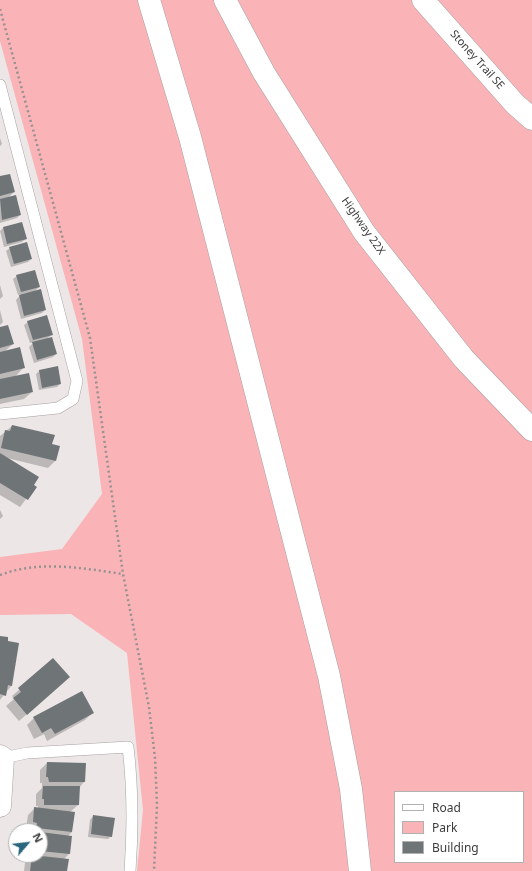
<!DOCTYPE html>
<style>
body{margin:0}
#map{position:relative;width:532px;height:871px;overflow:hidden;background:#ece6e6;font-family:"Noto Sans",sans-serif}
canvas{display:block}
.legend{position:absolute;left:394px;top:791px;width:130px;height:72px;box-sizing:border-box;background:#fff;border:1px solid #b1b1b1;margin:0;padding:5px 7px;list-style:none;font-size:12px;color:#3d3b3b}
.legend li{display:flex;align-items:center;gap:8px;height:20px}
.legend b{width:20px;border:1px solid #b1b1b1}
.north{position:absolute;left:8px;top:823px;width:40px;height:40px;box-sizing:border-box;background:#fff;border:1px solid #b1b1b1;border-radius:50%;rotate:62deg;font-size:11px;font-weight:700;line-height:16px;text-align:center;color:#3d3b3b}
.north::after{content:'';display:block;margin:auto;width:14px;height:18px;background:#29657c;clip-path:polygon(50% 0,100% 100%,50% 72%,0 100%)}
</style>
<div id="map">
<canvas width="532" height="871"></canvas>
<ul class="legend">
<li><b style="height:5px;background:#fff"></b>Road</li>
<li><b style="height:11px;background:#fab3b7"></b>Park</li>
<li><b style="height:11px;background:#6f7476"></b>Building</li>
</ul>
<div class="north">N</div>
</div>
<script>
const ctx = document.querySelector('canvas').getContext('2d');
ctx.lineJoin = 'round';
function paint(path, color) { ctx.fillStyle = color; ctx.fill(path, 'evenodd'); }
function strokePath(path, color, width, dash) { ctx.strokeStyle = color; ctx.lineWidth = width; ctx.lineCap = dash ? 'butt' : 'round'; ctx.setLineDash(dash || []); ctx.stroke(path); }
function label(font, color, halo, rows, align = 'center') {
  ctx.font = font + ' "Noto Sans",sans-serif'; ctx.lineWidth = 4; ctx.setLineDash([]); ctx.textBaseline = 'middle'; ctx.strokeStyle = halo; ctx.fillStyle = color; for (const [text, x, y, turn = 0] of rows) {
    ctx.save(); ctx.translate(x, y); ctx.rotate((+turn || 0) * Math.PI / 180); ctx.textAlign = isNaN(turn) ? turn : align; if (halo) ctx.strokeText(text, 0, 0); ctx.fillText(text, 0, 0); ctx.restore();
  }
}
const green = new Path2D(`
 M0 0H532V871H137L143 810 127 653 71 614 0 615V557L62 549 102 494 82 339 0 41ZM395 792H523V862H395Z`);
const shadow = new Path2D(`
 M0 138 2 144 0 146Z
 M0 177 14 192 8 198 20 215 17 218 0 223Z
 M22 223 26 239 22 242 4 247 0 231 3 228Z
 M10 248 31 259 28 262 11 267 6 251Z
 M17 276 39 287 33 293 45 310 42 313 21 319 16 300 21 294 18 295 13 279Z
 M0 285 3 296 0 299Z
 M0 310 3 322 0 325Z
 M28 322 52 334 47 339 56 354 53 357 34 363 29 347 34 342 30 343 24 325Z
 M0 328 13 344 4 352 24 367 15 377 32 392 24 399 0 404Z
 M39 371 60 384 57 387 39 390 36 374Z
 M12 426 51 444 55 461 48 468 7 458 35 487 20 507 0 495V436Z
 M0 510 3 516 0 519Z
 M0 637 12 685 0 700Z
 M53 660 69 677 19 721 6 706 14 699 12 696Z
 M92 713 85 720 47 741 44 734 34 739 27 725 34 718Z
 M47 763 85 764 84 782 79 788 78 805 70 812 72 832 67 837H71L69 854 64 859 66 871H24L25 863 30 858 29 857V855H40V831L26 829 28 815 35 808 38 809V806H36V794L42 788V783H40V770Z
 M93 816 111 836 108 839 88 837 90 820Z`);
const building = new Path2D(`
 M10 174 15 192 0 196V176Z
 M16 195 21 215 2 220 0 199Z
 M22 222 27 239 7 244 3 227Z
 M27 242 32 259 14 264 9 247Z
 M35 270 40 287 21 292 16 275Z
 M41 289 46 310 24 316 19 295Z
 M47 315 53 335 33 340 27 321Z
 M8 325 14 344 0 348V327Z
 M52 337 57 354 37 360 32 342Z
 M20 347 25 368 0 374V352Z
 M58 366 61 384 42 388 39 370Z
 M29 373 33 392 0 399V379Z
 M12 425 55 435 52 444 60 446 56 461 1 448 5 430 10 431Z
 M0 453 39 477 34 485 37 487 28 500 0 483Z
 M0 636 8 637V641L19 643 12 686 8 685 6 696 0 694Z
 M53 658 70 677 27 715 13 698 21 692 18 688Z
 M82 691 94 713 55 734 51 728 42 733 33 717Z
 M47 762 86 763 85 782H49L48 777H46Z
 M43 786H80L79 805H44V799H42Z
 M34 807 75 812 72 832 36 828 37 823 33 822Z
 M93 815 115 818 112 837 91 834Z
 M40 832 72 836 70 854 40 851Z
 M32 855 69 859 67 871H30Z`);
const path = new Path2D(`
 M0 9 90 338 123 574 149 707 155 758 157 805 154 871
 M0 575C40 560 81 568 123 574`);
const lane = new Path2D(`
 M0 85 77 381 73 399 58 408 0 414
 M3 758 27 753 128 747C133 789 133 829 130 871`);
const street = new Path2D(`
 M0 756 3 758 0 806`);
const highway = new Path2D(`
 M149 0 190 137 329 676 351 789 360 871
 M225 0 264 73 364 232 464 359 532 430
 M423 0 515 104 532 119`);
const streetNames = [
 ["Stoney Trail SE",477,60,48],
 ["Highway 22X",363,226,55]
];
paint(green, '#fab3b7');
paint(shadow, '#0003');
paint(building, '#6f7476');
strokePath(lane, '#a6a0a1', 12);
strokePath(street, '#a6a0a1', 23);
strokePath(highway, '#a6a0a1', 23);
strokePath(path, '#969292', 2.5, [2, 3]);
strokePath(lane, '#fff', 11);
strokePath(street, '#fff', 22);
strokePath(highway, '#fff', 22);
label('11px', '#3d3b3b', '#fff', streetNames);
</script>
